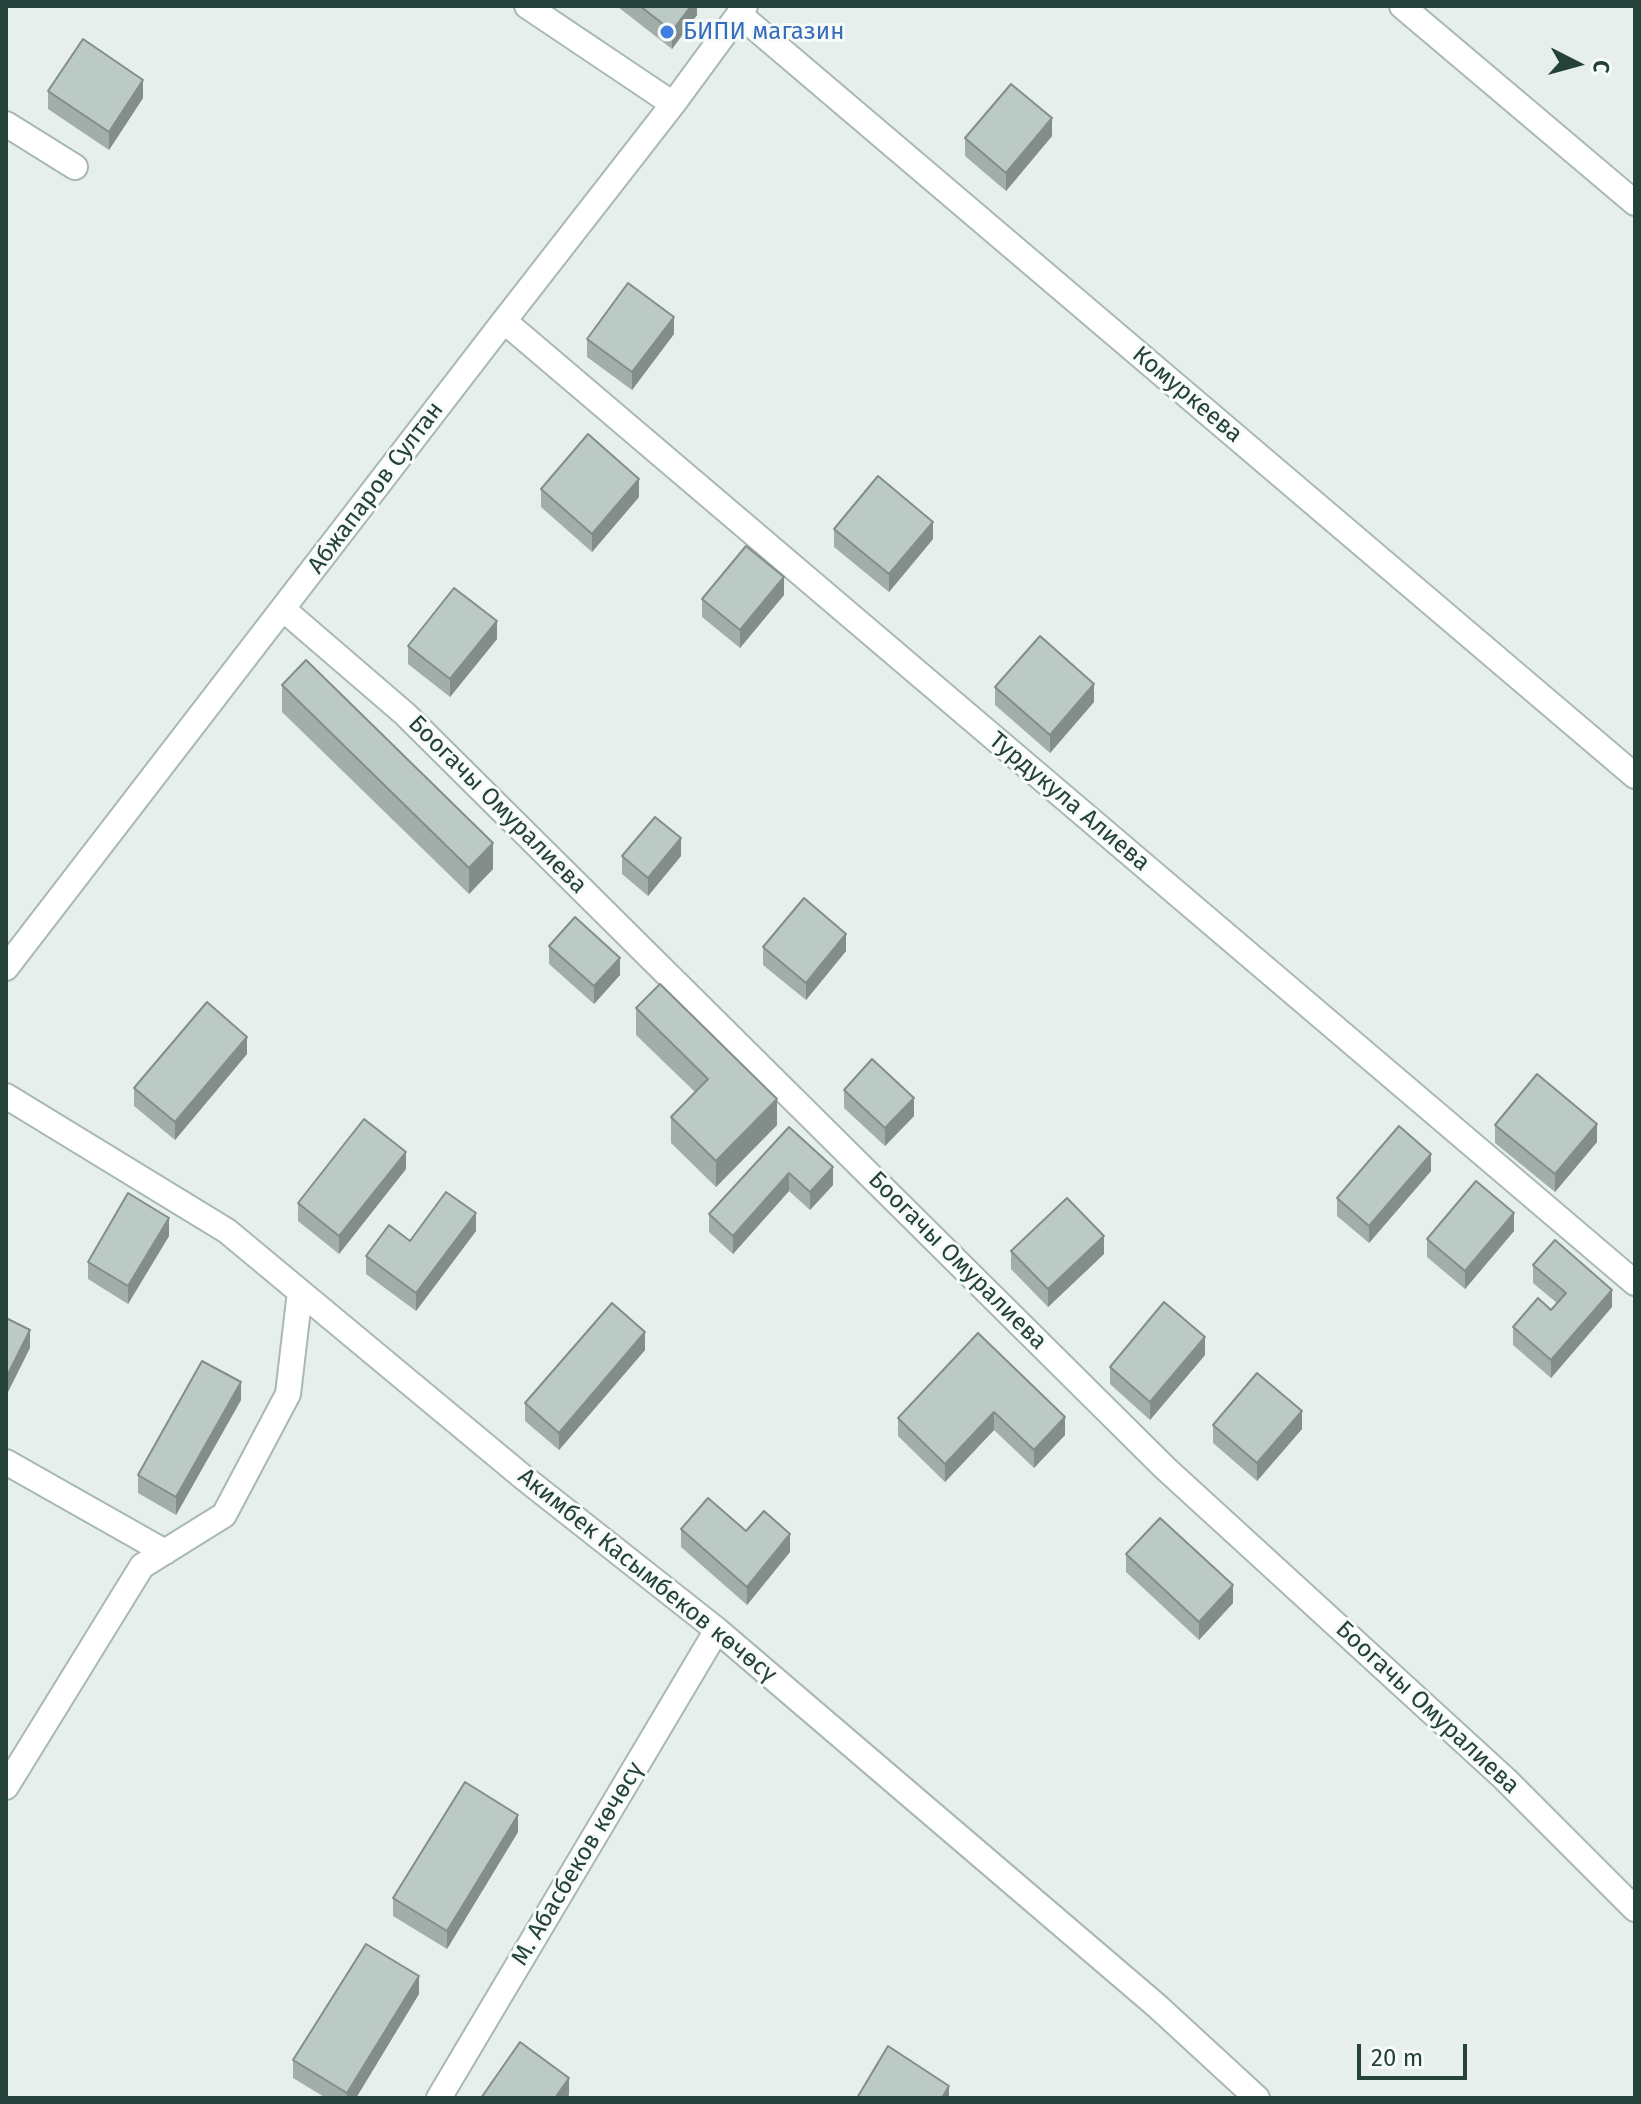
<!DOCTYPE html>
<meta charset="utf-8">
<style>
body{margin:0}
#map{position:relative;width:1641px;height:2104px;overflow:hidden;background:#e6efeb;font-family:"Fira Sans",sans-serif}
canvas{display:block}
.frame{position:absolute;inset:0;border:8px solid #24423a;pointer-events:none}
.north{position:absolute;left:1537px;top:24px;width:80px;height:80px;-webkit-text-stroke:6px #f7fbf9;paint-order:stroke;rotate:96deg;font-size:22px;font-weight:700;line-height:32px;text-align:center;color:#24423a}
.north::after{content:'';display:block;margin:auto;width:28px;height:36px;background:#24423a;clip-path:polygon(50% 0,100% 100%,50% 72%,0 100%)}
.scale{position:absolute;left:1357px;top:2044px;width:110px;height:36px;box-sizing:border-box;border:4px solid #24423a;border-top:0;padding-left:10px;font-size:24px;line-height:28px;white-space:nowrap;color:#24423a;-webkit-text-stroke:6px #f7fbf9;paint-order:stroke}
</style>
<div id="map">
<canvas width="1641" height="2104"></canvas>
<div class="frame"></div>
<div class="north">С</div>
<div class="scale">20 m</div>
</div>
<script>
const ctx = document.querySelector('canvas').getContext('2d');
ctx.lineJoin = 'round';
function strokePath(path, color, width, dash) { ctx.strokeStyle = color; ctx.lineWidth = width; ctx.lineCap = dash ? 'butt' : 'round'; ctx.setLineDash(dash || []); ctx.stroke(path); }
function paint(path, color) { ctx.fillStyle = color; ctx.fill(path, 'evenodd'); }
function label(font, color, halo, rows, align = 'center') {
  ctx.font = font + ' "Fira Sans",sans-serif'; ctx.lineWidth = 6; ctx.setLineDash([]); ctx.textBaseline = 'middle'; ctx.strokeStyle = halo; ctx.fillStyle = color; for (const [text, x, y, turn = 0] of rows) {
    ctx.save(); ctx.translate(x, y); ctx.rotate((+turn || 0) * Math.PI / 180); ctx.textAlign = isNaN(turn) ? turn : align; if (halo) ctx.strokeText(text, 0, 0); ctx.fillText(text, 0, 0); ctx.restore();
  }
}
const minor = new Path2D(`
 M527 6 673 104
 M1402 6 1635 203
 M740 15 1635 776
 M6 124 75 167
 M504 321 1635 1283
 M283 609 405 714 1165 1468 1505 1779 1635 1909
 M6 968 504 321 673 104 745 6
 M6 1096 227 1231 523 1477 717 1630 1157 2006 1257 2098
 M6 1462 165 1552
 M6 1787 142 1566 224 1515 288 1394 300 1292
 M439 2098 717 1630`);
const wall = new Path2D(`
 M618 6H697V15L672 49 618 7Z
 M48 91 143 98 109 150 48 109Z
 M1052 136 1006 191 965 156V138Z
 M674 334 632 390 587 357V339Z
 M541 489 639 497 592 552 541 507Z
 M834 529 933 539 889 592 834 547Z
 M784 595 740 648 702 617V599Z
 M497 639 450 697 408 664V646Z
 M282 685 493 869 469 894 282 712Z
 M995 687 1094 702 1050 753 995 705Z
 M622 856H681L648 896 622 874Z
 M549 946 620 975 594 1004 549 964Z
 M763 947 846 951 806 1000 763 965Z
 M636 1008 777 1125 716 1187 671 1143V1117L695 1092 636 1035Z
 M247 1054 175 1140 134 1106V1088Z
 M844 1090 914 1116 885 1146 844 1108Z
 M1495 1125 1597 1142 1555 1192 1495 1143Z
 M789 1127 833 1185 810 1210 789 1191 733 1254 709 1232V1214Z
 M406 1169 339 1254 298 1221V1203Z
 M1431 1171 1369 1243 1337 1216V1198Z
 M476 1231 416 1311 366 1274V1256L410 1241Z
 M1514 1231 1465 1289 1427 1257V1239Z
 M169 1236 128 1304 88 1279V1262Z
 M1011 1251 1104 1254 1048 1307 1011 1269Z
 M1533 1265 1612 1307 1551 1378 1513 1345V1327L1551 1310 1557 1303 1533 1283Z
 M978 1333 1065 1435 1034 1468 994 1430 945 1482 898 1436V1418Z
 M645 1350 559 1450 525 1421V1403Z
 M1205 1355 1150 1420 1110 1384V1367Z
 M241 1400 176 1515 138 1493V1475Z
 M1213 1425 1302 1429 1257 1481 1213 1443Z
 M681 1529 746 1531 790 1552 747 1605 681 1547Z
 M1126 1554 1233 1603 1199 1640 1126 1572Z
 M518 1832 447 1949 393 1916V1898Z
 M419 1994 356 2098H326L293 2078V2060Z`);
const shadedWall = new Path2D(`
 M691 6H697V15L672 49V31Z
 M143 80V98L109 150V132Z
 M1052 118V136L1006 191V173Z
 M674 317V334L632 390V372Z
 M639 479V497L592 552V534Z
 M933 522V539L889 592V574Z
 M784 577V595L740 648V630Z
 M497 621V639L450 697V679Z
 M1094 684V702L1050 753V735Z
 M681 838V856L648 896V878Z
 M493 843V869L469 894V868Z
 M846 934V951L806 1000V983Z
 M620 958V975L594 1004V986Z
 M247 1037V1054L175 1140V1122Z
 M914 1098V1116L885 1146V1128Z
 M777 1099V1125L716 1187V1161Z
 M1597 1124V1142L1555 1192V1174Z
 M406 1152V1169L339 1254V1236Z
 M1431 1154V1171L1369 1243V1226Z
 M833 1167V1185L810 1210V1192Z
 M789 1173V1191L733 1254V1236Z
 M476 1213V1231L416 1311V1293Z
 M1514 1213V1231L1465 1289V1271Z
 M169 1218V1236L128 1304V1286Z
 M1104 1236V1254L1048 1307V1289Z
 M1612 1290V1307L1551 1378V1360Z
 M30 1330V1348L6 1396V1378Z
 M645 1332V1350L559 1450V1433Z
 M1205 1337V1355L1150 1420V1402Z
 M241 1382V1400L176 1515V1497Z
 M1302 1411V1429L1257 1481V1463Z
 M994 1412V1430L945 1482V1464Z
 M1065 1417V1435L1034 1468V1450Z
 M790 1534V1552L747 1605V1587Z
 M1233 1585V1603L1199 1640V1622Z
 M518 1815V1832L447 1949V1931Z
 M419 1976V1994L356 2098H347V2093Z
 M569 2078V2095L567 2098H555Z
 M949 2086V2098H942Z`);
const building = new Path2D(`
 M640 6H691L672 31Z
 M83 39 143 80 109 132 48 91Z
 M1011 84 1052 118 1006 173 965 138Z
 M628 283 674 317 632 372 587 339Z
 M588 434 639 479 592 534 541 489Z
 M878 476 933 522 889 574 834 529Z
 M746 546 784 577 740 630 702 599Z
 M454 588 497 621 450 679 408 646Z
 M1040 636 1094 684 1050 735 995 687Z
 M306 660 493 843 469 868 282 685Z
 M655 817 681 838 648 878 622 856Z
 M804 898 846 934 806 983 763 947Z
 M575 917 620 958 594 986 549 946Z
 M660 984 777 1099 716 1161 671 1117 708 1079 636 1008Z
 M207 1002 247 1037 175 1122 134 1088Z
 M872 1059 914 1098 885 1128 844 1090Z
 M1537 1074 1597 1124 1555 1174 1495 1125Z
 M364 1119 406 1152 339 1236 298 1203Z
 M1399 1126 1431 1154 1369 1226 1337 1198Z
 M789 1127 833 1167 810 1192 789 1173 733 1236 709 1214Z
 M1476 1181 1514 1213 1465 1271 1427 1239Z
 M446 1192 476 1213 416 1293 366 1256 389 1225 410 1241Z
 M128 1193 169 1218 128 1286 88 1262Z
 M1067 1198 1104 1236 1048 1289 1011 1251Z
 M1555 1240 1612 1290 1551 1360 1513 1327 1538 1298 1551 1310 1566 1293 1533 1265Z
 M1164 1302 1205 1337 1150 1402 1110 1367Z
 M612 1303 645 1332 559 1433 525 1403Z
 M6 1318 30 1330 6 1378Z
 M978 1333 1065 1417 1034 1450 994 1412 945 1464 898 1418Z
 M202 1361 241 1382 176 1497 138 1475Z
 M1257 1373 1302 1411 1257 1463 1213 1425Z
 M708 1498 746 1531 764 1511 790 1534 747 1587 681 1529Z
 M1160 1518 1233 1585 1199 1622 1126 1554Z
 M465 1782 518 1815 447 1931 393 1898Z
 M366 1944 419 1976 347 2093 293 2060Z
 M520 2042 569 2078 555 2098H481Z
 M888 2046 949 2086 942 2098H857Z`);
const markers = [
 [667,32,8,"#3f7fe0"]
];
const shopNames = [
 ["БИПИ магазин",683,32]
];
const streetNames = [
 ["Комуркеева",1187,395,40],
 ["Абжапаров Султан",376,488,-53],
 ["Турдукула Алиева",1069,802,40],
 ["Боогачы Омуралиева",497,805,45],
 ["Боогачы Омуралиева",957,1261,45],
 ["Акимбек Касымбеков көчөсү",647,1576,39],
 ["Боогачы Омуралиева",1427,1708,43],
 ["М. Абасбеков көчөсү",578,1864,-59]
];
strokePath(minor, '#a8b8b2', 28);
strokePath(minor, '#fff', 24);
paint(wall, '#a1aea9');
paint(shadedWall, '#838d89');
paint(building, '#bbcac4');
strokePath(building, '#838d89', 2);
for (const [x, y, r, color] of markers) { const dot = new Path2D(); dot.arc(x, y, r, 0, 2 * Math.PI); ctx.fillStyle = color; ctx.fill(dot); strokePath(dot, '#f7fbf9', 3); }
label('24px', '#366cbe', '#f7fbf9', shopNames, 'left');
label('24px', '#24423a', '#f7fbf9', streetNames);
</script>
